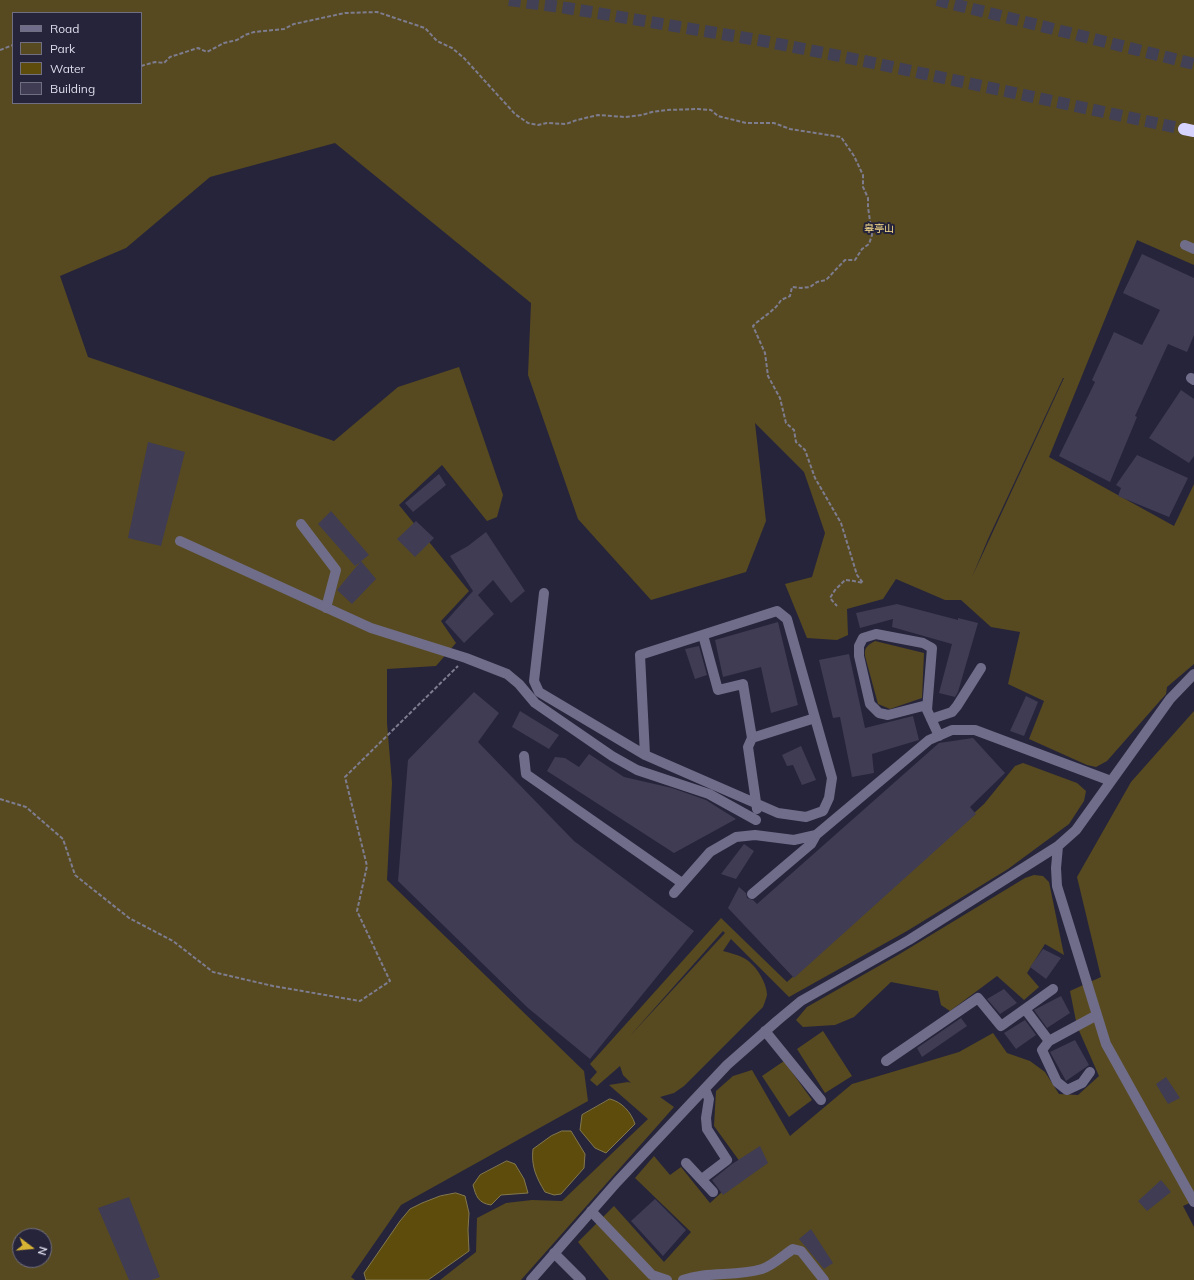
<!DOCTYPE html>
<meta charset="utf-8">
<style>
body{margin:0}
#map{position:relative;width:1194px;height:1280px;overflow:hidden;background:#26243a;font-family:Mulish,sans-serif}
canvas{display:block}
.legend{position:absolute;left:12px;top:12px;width:130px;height:92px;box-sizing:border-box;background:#26243a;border:1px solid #706e81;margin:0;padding:5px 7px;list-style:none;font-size:12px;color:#deddec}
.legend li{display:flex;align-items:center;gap:8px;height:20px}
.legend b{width:20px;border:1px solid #706e81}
.north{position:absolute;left:12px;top:1228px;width:40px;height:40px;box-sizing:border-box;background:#26243a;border:1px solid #706e81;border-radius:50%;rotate:106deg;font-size:11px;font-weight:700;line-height:16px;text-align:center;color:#deddec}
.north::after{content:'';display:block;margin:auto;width:14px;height:18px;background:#d8b434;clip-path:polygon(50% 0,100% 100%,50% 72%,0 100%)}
</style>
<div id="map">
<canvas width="1194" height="1280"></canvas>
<ul class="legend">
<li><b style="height:5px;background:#706d8a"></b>Road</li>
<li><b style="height:11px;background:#574a20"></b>Park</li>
<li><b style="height:11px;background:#5d4c0b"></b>Water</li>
<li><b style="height:11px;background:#3f3c54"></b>Building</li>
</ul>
<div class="north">N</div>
</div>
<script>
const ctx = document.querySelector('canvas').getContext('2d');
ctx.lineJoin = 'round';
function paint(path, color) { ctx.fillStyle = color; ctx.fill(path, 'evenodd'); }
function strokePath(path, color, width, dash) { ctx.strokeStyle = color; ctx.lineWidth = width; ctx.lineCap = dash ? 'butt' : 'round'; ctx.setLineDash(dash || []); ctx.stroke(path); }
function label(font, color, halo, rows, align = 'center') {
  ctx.font = font + ' Mulish,"Noto Sans SC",sans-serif'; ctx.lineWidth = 4; ctx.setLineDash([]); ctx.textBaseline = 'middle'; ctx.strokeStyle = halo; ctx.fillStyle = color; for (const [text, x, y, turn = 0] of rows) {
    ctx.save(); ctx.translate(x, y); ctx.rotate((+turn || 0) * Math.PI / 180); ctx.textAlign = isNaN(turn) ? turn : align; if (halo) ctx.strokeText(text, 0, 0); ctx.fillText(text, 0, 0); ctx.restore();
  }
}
const green = new Path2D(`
 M0 0H1194V265L1137 240 1049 457 1174 526 1194 484V664L1167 687 1166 694 1107 761 1096 767 1087 765 1029 739 1044 701 1008 684 1020 632 991 627 961 600H945L896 579 883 599 847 609 848 635 837 640 807 638 785 584 812 577 825 533 804 472 755 423 766 521 746 572 651 600 578 519 528 375 531 303 335 143 210 177 126 248 60 276 88 357 334 441 398 387 459 367 503 495 497 517 487 521 442 465 399 505 469 591 441 621 456 643 436 666 387 669V723L392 783 387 880 584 1071 588 1101 401 1205 351 1277 355 1280H0ZM13 13H141V103H13ZM1063 378H1064L972 577 988 539ZM20 1236H44V1260H20Z
 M875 641 924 653 922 698 890 709 878 704 865 656C864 647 868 645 875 641Z
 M1194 711V1201L1183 1206 1194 1227V1280H609L578 1242 614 1206 664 1262 691 1232 635 1178 654 1156 670 1175 681 1167 710 1203 746 1170 714 1126 716 1091 733 1076 752 1070 790 1136 852 1084 959 1052 993 1033 1007 1053 1030 1061 1045 1072 1059 1094 1078 1095 1099 1076 1077 1026 1070 991 1101 977 1077 877 1131 782Z
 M1023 763 1077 783 1086 791 1084 801 1069 824 1008 869 907 931 789 997 731 939 723 951C730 953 740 955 747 960 756 966 767 983 767 995 766 999 764 1004 763 1007L684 1086 674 1093 660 1097 674 1107 521 1280H440L476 1252 477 1218 506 1203 532 1200 562 1201 648 1119 609 1085 628 1082 631 1083 623 1075 620 1066 597 1086 590 1080 597 1072 590 1064 721 918 787 982 984 804 1015 766ZM723 931 725 933 629 1037Z
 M1034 875 1043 876 1049 882 1064 955 1045 944 1027 973 1039 987 1024 1000 997 976 950 1011 941 1005 938 991 891 982 854 1017 835 1025 803 1027 796 1020 807 1007 898 955 1025 878Z
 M823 1031 852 1076 825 1093 797 1049Z
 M784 1061 812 1100 789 1117 762 1076Z`);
const water = new Path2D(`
 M610 1099C622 1102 631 1112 635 1124L606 1153 595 1148 580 1130 582 1115Z
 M562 1131H571L585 1154 584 1168 561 1194 554 1195 545 1192C536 1177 531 1166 533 1149L551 1136Z
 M507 1161 515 1164 524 1179 528 1193 501 1195 491 1205C478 1203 476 1196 473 1185L480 1175Z
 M456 1193 465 1196 469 1213 468 1230 469 1251 428 1280H366L364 1273 400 1221 410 1209 422 1203 440 1196Z`);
const building = new Path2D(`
 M1142 254 1194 278V335L1187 352 1168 344 1135 416 1137 417 1110 482 1059 456 1095 382 1092 380 1114 332 1142 345 1160 310 1123 293Z
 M1181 390 1194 399V456L1189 463 1149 438Z
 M148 442 185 452 161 546 128 538Z
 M1137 455 1188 478 1169 517 1118 496 1121 488 1116 485Z
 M439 474 446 485 413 512 405 503Z
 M331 511 369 555 355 566 318 524Z
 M416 521 434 538 415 557 397 539Z
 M486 532 525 591 511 603 493 580 478 595 494 614 464 643 445 622 473 591 450 556 468 546Z
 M361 561 376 579 352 604 337 590Z
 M897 604 958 620V618L978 623 958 692 955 697 939 693 952 644 892 627 893 619 860 628 856 613Z
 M778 622 798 705 771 713 761 667 723 677 715 640Z
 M699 646 707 675 695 679 685 649Z
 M849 654 865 728 913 716 919 740 872 754 874 773 852 777 840 717 833 718 819 660Z
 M474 692 499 713 478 742 574 841 694 931 590 1059 528 1008 398 881 408 760Z
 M1026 696 1038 702 1024 736 1010 731Z
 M520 711 559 735 549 749 512 727Z
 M973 738 1005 773 970 807 976 814 794 978 728 908 739 887 746 893 747 898 753 900 757 904 939 743Z
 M801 746 816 780 802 785 793 765 787 766 782 755Z
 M589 754 624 777 672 788 706 800 736 819 674 853 547 771 555 757 565 758 579 767Z
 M744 844 754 851 736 879 721 874Z
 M1043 949 1061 958 1046 979 1030 967Z
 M1004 989 1017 1003 1000 1014 987 999Z
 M1061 996 1070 1013 1047 1028 1034 1010Z
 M961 1018 967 1026 922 1057 917 1048Z
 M1025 1020 1036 1035 1016 1049 1004 1033Z
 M1075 1040 1089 1065 1066 1081 1050 1052Z
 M1166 1077 1180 1098 1168 1104 1156 1084Z
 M760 1146 768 1163 723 1195 712 1180 732 1164Z
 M1161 1180 1171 1192 1147 1211 1138 1201Z
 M129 1197 160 1277 151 1280H129L98 1208Z
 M655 1199 686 1230 663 1256 631 1221Z
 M811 1229 833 1263 824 1269 799 1239Z`);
const highwayTunnel = new Path2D(`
 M509 0 567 8 764 41 864 61 1184 129
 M937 0 1194 64`);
const path = new Path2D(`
 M0 50 13 45
 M141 66 155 62 164 63 170 57 198 48 207 52 224 43 237 40 245 35 254 32 284 29 294 24 345 13 377 12 425 28 437 41 452 48 464 58 515 114 528 123 538 125 547 123 566 124 577 120 598 115 625 117 642 115 652 112 667 110 698 109 711 110 718 116 746 123H774L790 129 841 137 854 156 863 175V187L868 198V207L872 235 869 244 862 249 855 260H845L826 280 817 282 810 287 801 288 792 287 790 296 781 300C775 311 762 317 753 326L765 353 768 376 780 398 786 423 794 430 796 442 805 450 815 478 841 523 857 575 863 583 854 581 845 580 835 590 830 598 837 606
 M0 799 26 807 63 839 75 875 129 918 173 941 213 972 273 986 360 1001 390 981 357 911 367 866 345 777 458 666`);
const minor = new Path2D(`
 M1185 245 1194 249
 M1191 378 1194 380
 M301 524 336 570 326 608
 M180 541 371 628 466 658 507 674 519 684 535 703 612 756 637 770 709 794 756 820
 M544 593 534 681 539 692 645 755 778 813 806 817 823 811 829 798 832 778 787 619 777 611 640 655 645 755
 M703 635 718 690 743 684 752 738
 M927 705 888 715 879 713 870 704 859 656V646L863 638 876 634 923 643 932 648 927 710 939 736
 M931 719 952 712 957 706 981 668
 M524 756 526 774 682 883
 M757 809 748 747 752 738 815 718
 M1058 846 1056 868 1057 886 1106 1044 1194 1202
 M674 893 710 852 736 837 755 835 794 840 816 835 929 740 952 730H975L1111 781
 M752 894 811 844 816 835
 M1025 1009 1049 1041 1042 1050 1057 1082 1067 1090 1082 1083 1090 1072
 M765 1031 821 1100
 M1049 1041 1097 1015
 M886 1061 978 998 1001 1026 1053 989
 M686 1163 713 1192
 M702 1179 727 1160 707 1129 706 1118 709 1099 705 1089
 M591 1211 652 1275 667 1280
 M554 1253 581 1280
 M531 1280 617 1182 727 1065 777 1021 801 1001 909 940 1058 846 1076 830 1170 699 1194 674
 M683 1280C708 1271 736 1277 762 1269 772 1266 784 1255 793 1249L801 1251 824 1280`);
const highway = new Path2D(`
 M1184 129 1194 131`);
const parkNames = [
 ["皋亭山",879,229]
];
paint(green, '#574a20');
paint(water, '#5d4c0b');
strokePath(water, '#84784e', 1);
paint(building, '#3f3c54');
strokePath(highwayTunnel, '#424055', 12, [12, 6]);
strokePath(path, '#7e7c8f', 2, [4, 2]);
strokePath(minor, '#706d8a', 10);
strokePath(highway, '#d7d3ff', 12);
label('10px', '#fae08f', '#26243a', parkNames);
</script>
